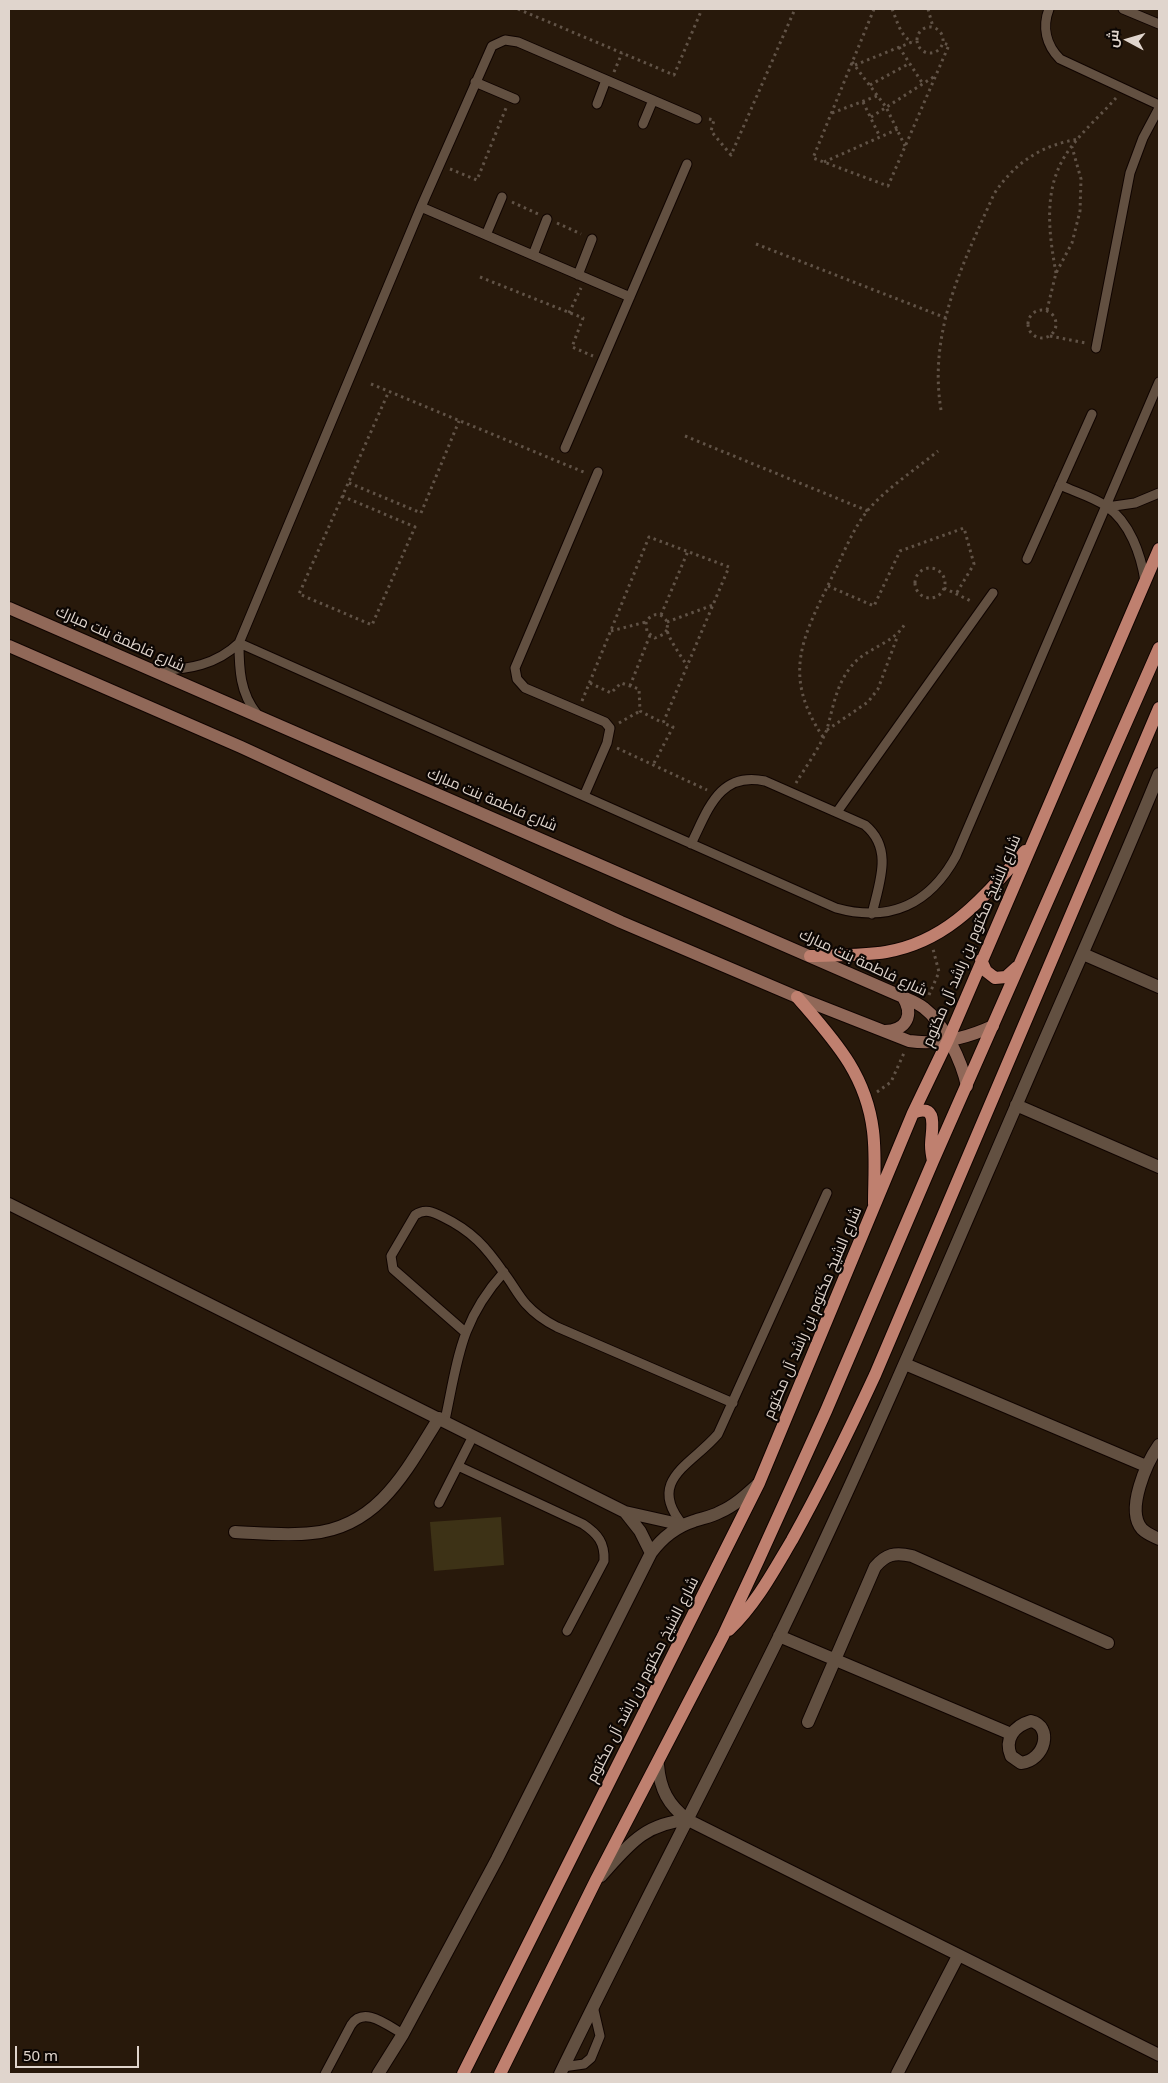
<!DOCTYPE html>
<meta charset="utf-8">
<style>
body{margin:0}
#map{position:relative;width:1168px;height:2083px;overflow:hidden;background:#28190b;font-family:"Noto Sans",Cairo,sans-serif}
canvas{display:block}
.frame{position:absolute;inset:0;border:10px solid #e0d5cd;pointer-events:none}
.north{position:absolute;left:1103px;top:15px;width:50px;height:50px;-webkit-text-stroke:4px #0c0603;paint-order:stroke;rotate:276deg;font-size:14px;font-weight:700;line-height:20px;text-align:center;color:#e0d5cd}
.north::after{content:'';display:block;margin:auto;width:18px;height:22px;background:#e0d5cd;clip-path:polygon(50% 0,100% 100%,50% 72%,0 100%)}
.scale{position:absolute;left:15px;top:2046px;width:124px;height:22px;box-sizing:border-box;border:2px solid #e0d5cd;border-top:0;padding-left:6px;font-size:15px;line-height:18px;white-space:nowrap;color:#e0d5cd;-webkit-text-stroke:4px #0c0603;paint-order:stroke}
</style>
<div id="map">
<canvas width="1168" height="2083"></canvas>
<div class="frame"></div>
<div class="north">ش</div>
<div class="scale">50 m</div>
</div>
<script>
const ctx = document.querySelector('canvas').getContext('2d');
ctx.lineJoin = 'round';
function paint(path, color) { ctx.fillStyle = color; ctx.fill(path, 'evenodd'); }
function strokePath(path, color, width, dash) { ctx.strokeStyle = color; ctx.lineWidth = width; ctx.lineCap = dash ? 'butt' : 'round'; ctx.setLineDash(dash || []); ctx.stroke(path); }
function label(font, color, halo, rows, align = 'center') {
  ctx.font = font + ' "Noto Sans",Cairo,sans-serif'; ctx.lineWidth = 4.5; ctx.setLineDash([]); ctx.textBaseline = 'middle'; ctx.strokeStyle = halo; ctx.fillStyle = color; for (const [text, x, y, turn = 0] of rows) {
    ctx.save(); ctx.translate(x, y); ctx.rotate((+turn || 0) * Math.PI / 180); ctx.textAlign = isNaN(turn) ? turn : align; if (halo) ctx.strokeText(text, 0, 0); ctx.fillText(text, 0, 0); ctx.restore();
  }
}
const building = new Path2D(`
 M501 1517 504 1565 434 1571 430 1522Z`);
const path = new Path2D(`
 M518 9 674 75 702 9
 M874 9 813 158 888 186 949 45 943 43
 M892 9C897 20 900 36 912 42
 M928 9 933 27
 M917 40a13 13 0 1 1 26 0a13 13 0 1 1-26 0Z
 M899 47 923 84
 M852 62 886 107 905 146
 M855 65 912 42
 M614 72 622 53
 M870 85 910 63
 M863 102 880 137
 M832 113 877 96
 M871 117 935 76
 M709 119 714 120 711 131 731 155 795 9
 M824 162 898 129
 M450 169 477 180 506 108
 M512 202 538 214
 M557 223 581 234
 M756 244 946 318
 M1056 273C1049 234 1043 191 1065 156 1078 135 1099 117 1116 98
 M480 277 583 318 572 347 593 356
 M1028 324a14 14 0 1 1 28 0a14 14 0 1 1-28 0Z
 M1047 310 1056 273 1072 243 1080 211 1081 179 1072 147
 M569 313 581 288
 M1050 336 1086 343
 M371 384 586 473
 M941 410C928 331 963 264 994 194 1015 162 1042 145 1079 139
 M685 436 868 511
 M349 483 421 513 459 421
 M342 496 415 527 372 625 299 594 389 391
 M915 583a15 15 0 1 1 30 0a15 15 0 1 1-30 0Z
 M828 586 874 606 900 551 964 528 974 564 956 594
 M944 588 973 602
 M661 615 688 551
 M667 622 713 605
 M667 630 664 634 655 638 647 632 646 622C650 615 659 611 665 619 669 623 667 626 667 630 669 640 682 657 687 666
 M611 631 646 622
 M590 683 611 693 621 683 639 689 640 711 663 723
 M630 686 650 635
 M582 701 649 537 729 567 663 723 673 727 653 765
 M619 723 640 711
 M827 730 868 702 878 689 898 635
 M823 737C781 674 803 637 832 577 843 555 852 530 868 510 888 487 915 470 938 451
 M617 748 707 790
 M796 783C805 768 822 744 827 729 833 708 836 686 850 668 865 647 894 645 906 622
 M929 995 939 972 933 949
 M877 1092 891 1082 904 1053`);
const lane = new Path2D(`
 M1049 9C1042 27 1046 45 1060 59L1159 105
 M1123 9 1159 24
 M475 82 515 99
 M597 104 606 80
 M643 124 653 100
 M421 207 630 297
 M486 235 502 197
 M533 255 547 219
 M578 275 592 239
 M1096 348 1130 173 1143 138 1159 108
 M565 448 687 164
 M1060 485C1075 492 1093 497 1106 506 1130 522 1141 555 1145 581
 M1107 507 1135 503 1159 493
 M1027 559 1092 414
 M239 643 836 908C890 923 930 904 956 856L1159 382
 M159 671C189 669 216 665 239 643
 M257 714C240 693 239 669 239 643L421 207 492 46 505 40 518 42 697 119
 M584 796 607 743 610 728 605 722 525 688 517 679 515 668 598 472
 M837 812 993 593
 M691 844C708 810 719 771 765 781L865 825C894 849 879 883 872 914
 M465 1332 393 1269 391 1256 415 1215C425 1208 433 1212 443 1217 472 1231 486 1247 504 1273 512 1283 518 1295 526 1304 535 1314 545 1321 557 1327L733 1403
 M445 1420C458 1359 460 1321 504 1272
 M458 1466 583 1524C598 1534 605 1543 604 1561L567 1631
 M439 1503 473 1436
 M683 1525C645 1480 693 1464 718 1434L827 1193
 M563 2067 584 2064 591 2058 600 2036 593 2006
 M325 2074 351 2025C364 2005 388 2026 403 2034`);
const street = new Path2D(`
 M1083 954 1159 987
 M1016 1105 1159 1167
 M9 1204 625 1512 683 1525
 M905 1364 1146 1466
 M1159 1445C1147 1462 1125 1510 1142 1529 1147 1534 1153 1536 1159 1539
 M625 1512 640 1531 651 1553
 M235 1532C260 1533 287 1536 312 1533 379 1527 407 1469 439 1418
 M779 1636 1011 1734
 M1031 1721C1053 1726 1046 1760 1021 1763L1011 1756C1004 1739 1014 1726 1031 1721Z
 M808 1722 875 1567C886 1554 895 1552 912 1556L1108 1643
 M658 1765C660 1789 668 1805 688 1820L1159 2055
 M601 1876C628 1846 644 1823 688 1820
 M378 2074 403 2034 497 1859 651 1553C662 1538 675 1527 694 1521 702 1518 711 1517 720 1512 734 1506 746 1495 757 1485
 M560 2074C631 1928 707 1783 779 1637 863 1464 938 1287 1014 1111 1062 998 1113 887 1159 774
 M897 2074 958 1956`);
const secondary = new Path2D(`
 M9 608 903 997C910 1000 918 1003 924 1008 944 1023 962 1062 967 1086
 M9 646 241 747 621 922 797 997 909 1041C938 1045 967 1038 993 1026
 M885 1031C907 1030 914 1015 903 997`);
const primary = new Path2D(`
 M810 956C835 955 861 956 886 952 950 941 984 896 1025 851
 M981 960 986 971 995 978 1006 977 1017 967
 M797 997C833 1039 866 1073 873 1131 876 1155 874 1180 874 1204
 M913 1113C940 1102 931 1131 931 1145 931 1151 932 1156 933 1161
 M729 1630C756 1604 773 1572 792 1540 822 1486 849 1431 875 1375L1159 708
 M463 2074 759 1483 913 1113 948 1040 1159 549
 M500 2074 596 1880 723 1636 758 1561 826 1411 933 1161 1159 648`);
const streetNames = [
 ["شارع فاطمة بنت مبارك",120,639,24],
 ["شارع فاطمة بنت مبارك",492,800,23],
 ["شارع الشيخ مكتوم بن راشد آل مكتوم",972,941,-67],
 ["شارع فاطمة بنت مبارك",863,963,25],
 ["شارع الشيخ مكتوم بن راشد آل مكتوم",813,1313,-67],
 ["شارع الشيخ مكتوم بن راشد آل مكتوم",643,1680,-63]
];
paint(building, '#3d3216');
strokePath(lane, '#100400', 11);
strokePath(street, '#100400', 14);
strokePath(secondary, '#100400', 14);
strokePath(primary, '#100400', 14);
strokePath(path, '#615347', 3, [2.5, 4]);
strokePath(lane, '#625041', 9);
strokePath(street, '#625041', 12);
strokePath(secondary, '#906858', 12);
strokePath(primary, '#bf806f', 12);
label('15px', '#e0d5cd', '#0c0603', streetNames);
</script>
